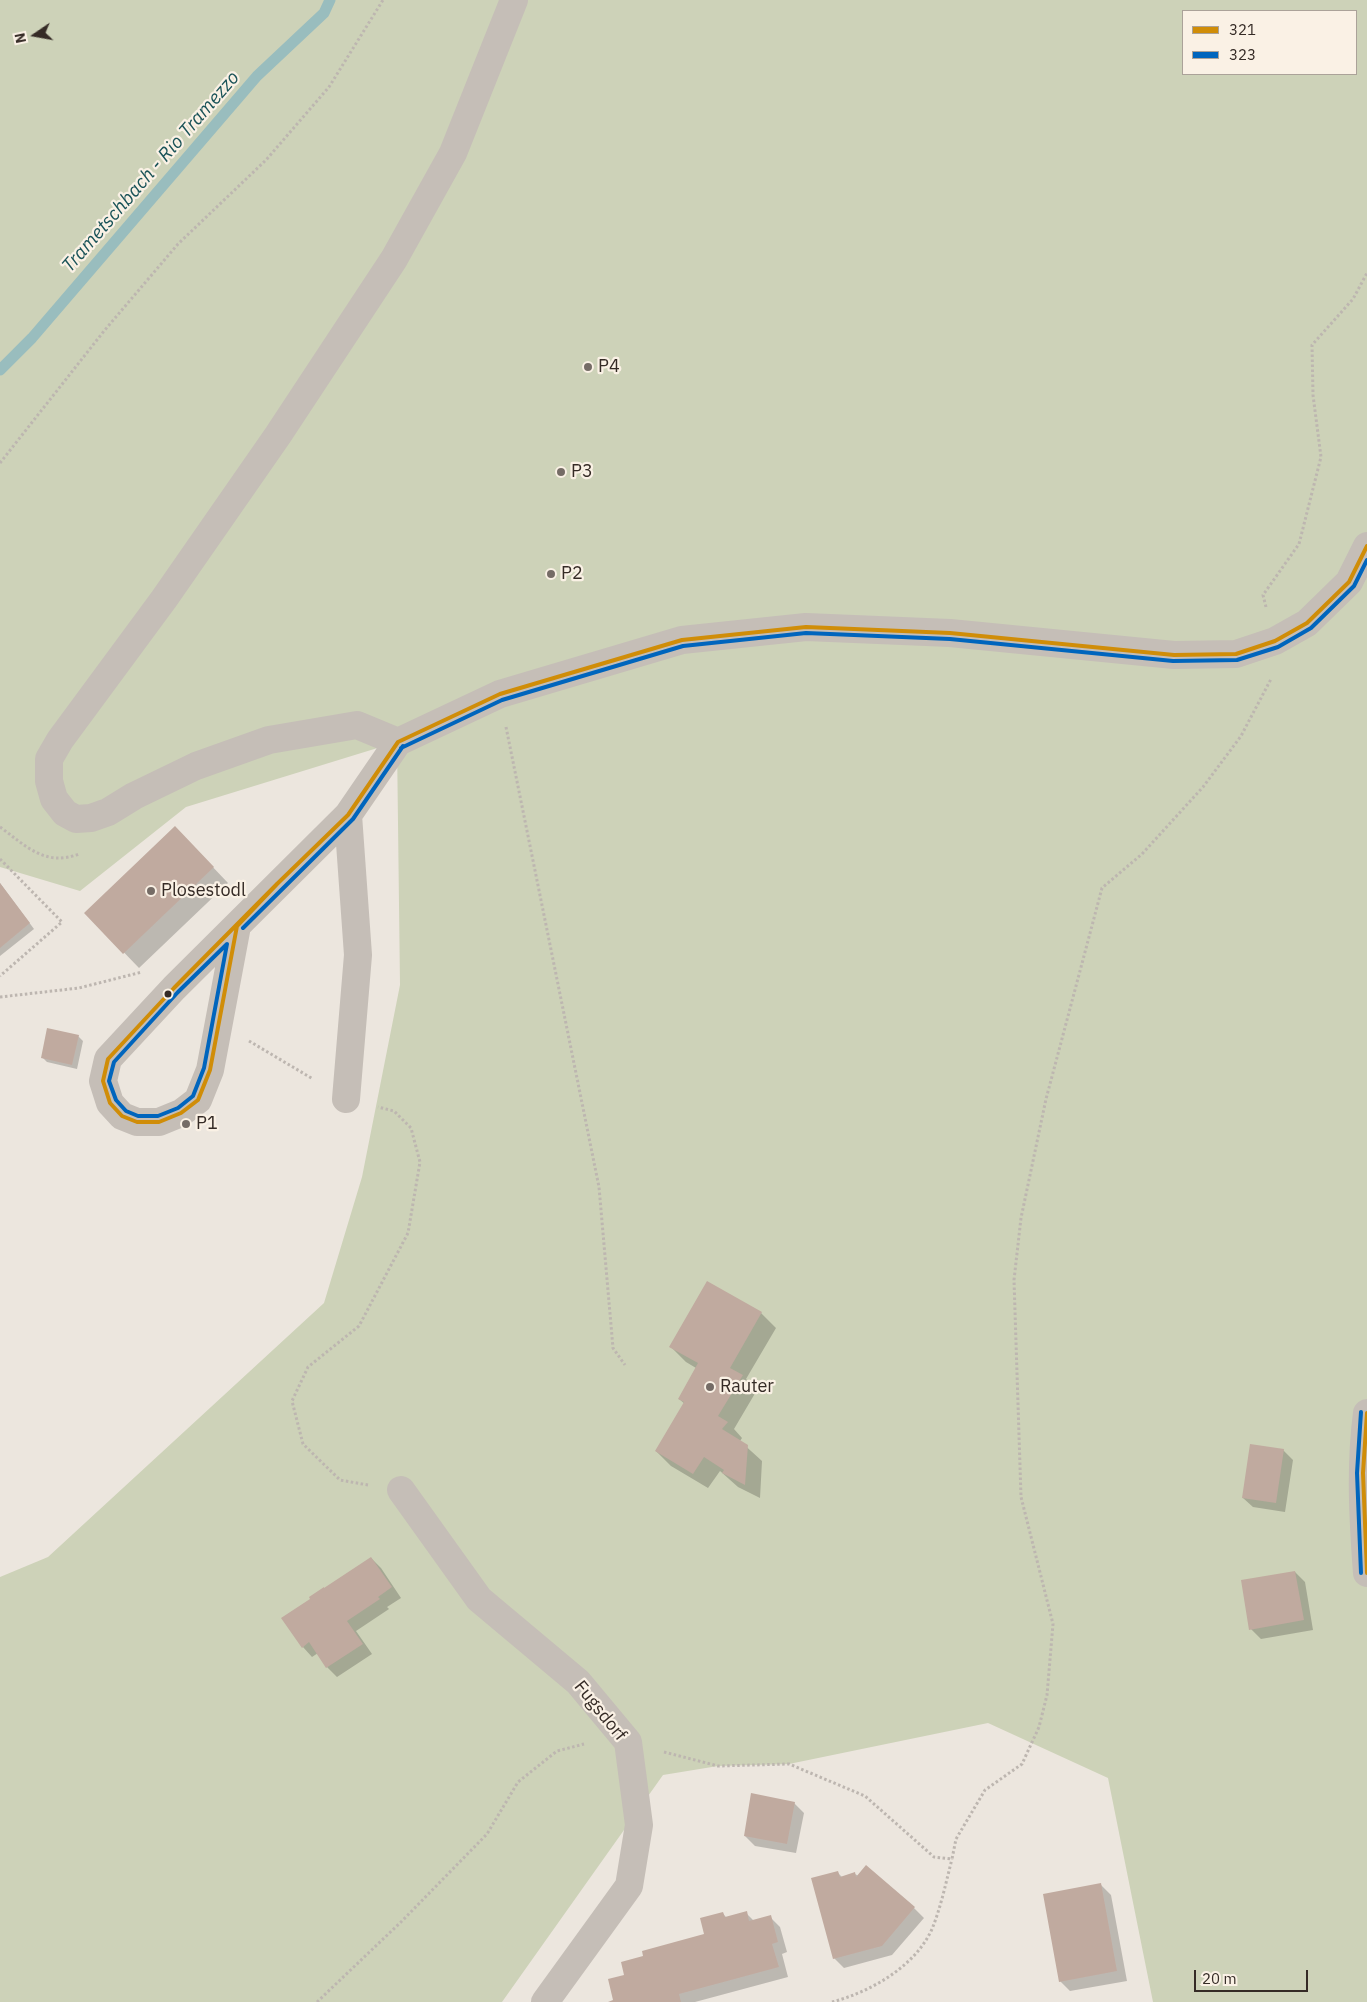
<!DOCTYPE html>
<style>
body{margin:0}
#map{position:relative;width:1367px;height:2002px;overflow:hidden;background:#ece6de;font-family:"IBM Plex Sans",sans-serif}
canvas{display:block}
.legend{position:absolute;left:1182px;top:10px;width:175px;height:65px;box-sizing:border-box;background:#faf1e5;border:1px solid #aba299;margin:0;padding:6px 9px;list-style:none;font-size:15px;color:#352b26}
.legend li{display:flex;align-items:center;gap:10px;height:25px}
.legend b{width:25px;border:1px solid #aba299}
.north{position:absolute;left:10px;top:10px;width:50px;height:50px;-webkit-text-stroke:4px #faf1e5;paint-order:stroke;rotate:258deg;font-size:14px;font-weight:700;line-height:20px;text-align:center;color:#352b26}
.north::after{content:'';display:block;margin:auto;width:18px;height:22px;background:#352b26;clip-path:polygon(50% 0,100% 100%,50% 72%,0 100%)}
.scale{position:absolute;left:1194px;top:1970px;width:114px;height:22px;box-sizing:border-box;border:2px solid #352b26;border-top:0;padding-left:6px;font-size:15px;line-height:18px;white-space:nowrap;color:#352b26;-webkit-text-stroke:4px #faf1e5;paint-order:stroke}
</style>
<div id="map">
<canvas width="1367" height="2002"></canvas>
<ul class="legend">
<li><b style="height:6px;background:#d08d08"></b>321</li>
<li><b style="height:6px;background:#0065bd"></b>323</li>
</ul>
<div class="north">N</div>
<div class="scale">20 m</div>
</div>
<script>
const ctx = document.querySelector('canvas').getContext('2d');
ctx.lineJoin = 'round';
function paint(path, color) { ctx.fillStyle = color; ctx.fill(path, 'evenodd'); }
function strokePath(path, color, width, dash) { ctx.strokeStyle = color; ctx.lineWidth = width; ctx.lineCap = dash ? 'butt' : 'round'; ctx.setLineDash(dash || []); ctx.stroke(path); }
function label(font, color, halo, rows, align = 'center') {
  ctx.font = font + ' "IBM Plex Sans",sans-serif'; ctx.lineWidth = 4.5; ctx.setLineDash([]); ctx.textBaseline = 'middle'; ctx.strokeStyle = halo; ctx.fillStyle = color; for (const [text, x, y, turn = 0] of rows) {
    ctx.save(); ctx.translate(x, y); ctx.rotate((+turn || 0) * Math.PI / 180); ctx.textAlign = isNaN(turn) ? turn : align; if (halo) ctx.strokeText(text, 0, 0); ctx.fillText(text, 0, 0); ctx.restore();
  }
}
const green = new Path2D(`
 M0 0H1367V2002H1153L1108 1778 988 1723 789 1764 718 1766 663 1775 502 2002H0V1577L48 1557 324 1303 362 1177 400 985 397 742 186 807 80 891 0 867ZM1183 11H1356V74H1183Z`);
const shadow = new Path2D(`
 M189 842 228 883 139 968 86 913Z
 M0 883 34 929 0 956Z
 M78 1036 83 1041 77 1069 47 1062 42 1057Z
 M761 1313 776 1328 746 1379 757 1390 734 1429 742 1438 740 1441 762 1461 760 1498 738 1487 720 1471 708 1488 671 1466 656 1451 685 1404 679 1399 696 1368 686 1362 671 1347Z
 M1283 1450 1293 1460 1285 1512 1253 1507 1243 1498Z
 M371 1558 381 1568 401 1598 387 1607 389 1609 356 1631 372 1654 337 1677 327 1667 318 1653 312 1657 303 1647 325 1590Z
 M1295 1572 1305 1582 1313 1630 1261 1639 1251 1629Z
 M794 1803 804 1813 796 1853 755 1846 745 1836Z
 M837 1872 842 1877 855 1874 914 1908 924 1918 892 1955 844 1968 834 1958Z
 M1101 1885 1111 1895 1127 1981 1070 1991 1060 1981Z
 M722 1913 727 1918 746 1913 754 1921 770 1917 780 1927 787 1952 782 1954 788 1977 695 2002H611L615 2001 626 1975 645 1957 706 1934Z`);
const stream = new Path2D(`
 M0 370 32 338 257 76 324 13 330 0`);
const building = new Path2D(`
 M175 826 214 867 123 954 84 913Z
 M0 883 30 923 0 948Z
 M47 1028 79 1035 72 1065 41 1058Z
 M707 1281 762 1312 730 1368 743 1375 718 1416 728 1422 722 1429 748 1445 745 1485 722 1473 724 1470 704 1457 693 1474 655 1451 684 1402 678 1399 698 1363 669 1347Z
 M1250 1444 1284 1449 1276 1503 1242 1498Z
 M371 1557 392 1587 378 1597 380 1599 347 1621 363 1644 326 1668 309 1642 302 1648 281 1618 310 1599 309 1597 324 1587V1588Z
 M1295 1571 1304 1620 1249 1630 1241 1580Z
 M751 1793 795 1802 787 1844 744 1836Z
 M866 1865 915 1907 882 1946 833 1959 811 1878 838 1871 840 1877 855 1872 856 1877Z
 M1101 1883 1117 1971 1059 1982 1043 1894Z
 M747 1911 749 1921 771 1915 778 1942 772 1944 779 1967 679 1994 681 2002H608L613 2000 608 1979 624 1975 621 1962 643 1956 642 1951 704 1934 700 1918 723 1912 725 1917Z`);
const path = new Path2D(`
 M0 463 104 331 178 244 266 160 329 87 383 0
 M1266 607 1263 595 1299 544 1321 457 1313 395 1312 345 1353 299 1367 273
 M506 727 599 1187 613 1348 625 1365
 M0 827C26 846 45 867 79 854
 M0 859 62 922 0 976
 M0 997 79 988 142 972
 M249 1041 313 1079
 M368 1485 340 1480 303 1444 292 1401 308 1367 359 1326 408 1233 420 1162 411 1128 394 1111 378 1107
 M664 1752 718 1766 789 1764 865 1796 934 1857 952 1859 956 1839 985 1790 1022 1764 1039 1727 1047 1695 1053 1624 1021 1497 1014 1280 1021 1218 1046 1099 1102 888 1142 854 1203 787 1241 736 1271 679
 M317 2002 402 1921 487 1834 518 1782 557 1751 584 1744
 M832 2002C870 1992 915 1967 932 1929 941 1907 946 1882 952 1859`);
const minor = new Path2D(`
 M398 742 357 725 269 740 196 766 134 796 108 812 91 818 76 819 65 813 54 799 49 781V759L60 740 164 599 278 435 394 259 453 153 514 0
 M398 742 500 694 682 640 806 627 950 633 1174 655 1236 654 1275 641 1307 623 1349 582 1367 546
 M237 926 210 1070 198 1100 181 1113 159 1122H137L122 1116 110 1103 103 1081 108 1059 174 988 348 815 398 742
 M346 1099 358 955 348 815
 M1367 1413C1360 1466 1363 1520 1367 1573
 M401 1490 479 1599 578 1682 628 1742 639 1825 629 1886 545 2002`);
const bus1 = new Path2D(`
 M398 742 500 694 682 640 806 627 950 633 1174 655 1236 654 1275 641 1307 623 1349 582 1367 546
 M277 884 237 926 210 1070 198 1100 181 1113 159 1122H137L122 1116 110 1103 103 1081 108 1059 174 988Z
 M277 884 348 815 398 742
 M1367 1413 1363 1473 1367 1573`);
const bus2 = new Path2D(`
 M401 748 502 700 683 646 806 633 950 639 1173 661 1237 660 1278 647 1311 628 1354 586 1367 560
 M243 928 353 819 403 746
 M227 944 204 1068 193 1096 178 1108 158 1116H138L126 1111 116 1100 109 1081 114 1062 178 992Z
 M1361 1573 1357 1473 1361 1412`);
const markers = [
 [588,367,5,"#756c66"],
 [561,472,5,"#756c66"],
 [551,574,5,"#756c66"],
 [151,891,5,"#756c66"],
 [168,994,4.5,"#352b26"],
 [186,1124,5,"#756c66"],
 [710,1387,5,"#756c66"]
];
const poiNames = [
 ["P4",598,367],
 ["P3",571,472],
 ["P2",561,574],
 ["Plosestodl",161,891],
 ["P1",196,1124],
 ["Rauter",720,1387]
];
const streetNames = [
 ["Fugsdorf",600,1711,51]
];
const waterNames = [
 ["Trametschbach - Rio Tramezzo",151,172,-49]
];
paint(green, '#cdd2b8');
paint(shadow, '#0003');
strokePath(stream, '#99bdbe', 11);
paint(building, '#c0aa9f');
strokePath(path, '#bdb6b0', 3, [2.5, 2.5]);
strokePath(minor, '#c5beb7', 28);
strokePath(bus1, '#d08d08', 4);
strokePath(bus2, '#0065bd', 4);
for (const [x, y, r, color] of markers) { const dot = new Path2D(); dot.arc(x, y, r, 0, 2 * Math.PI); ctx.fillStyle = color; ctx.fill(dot); strokePath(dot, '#faf1e5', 2); }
label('18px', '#352b26', '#faf1e5', poiNames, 'left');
label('18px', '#352b26', '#faf1e5', streetNames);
label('italic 19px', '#1a5358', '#faf1e5', waterNames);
</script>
